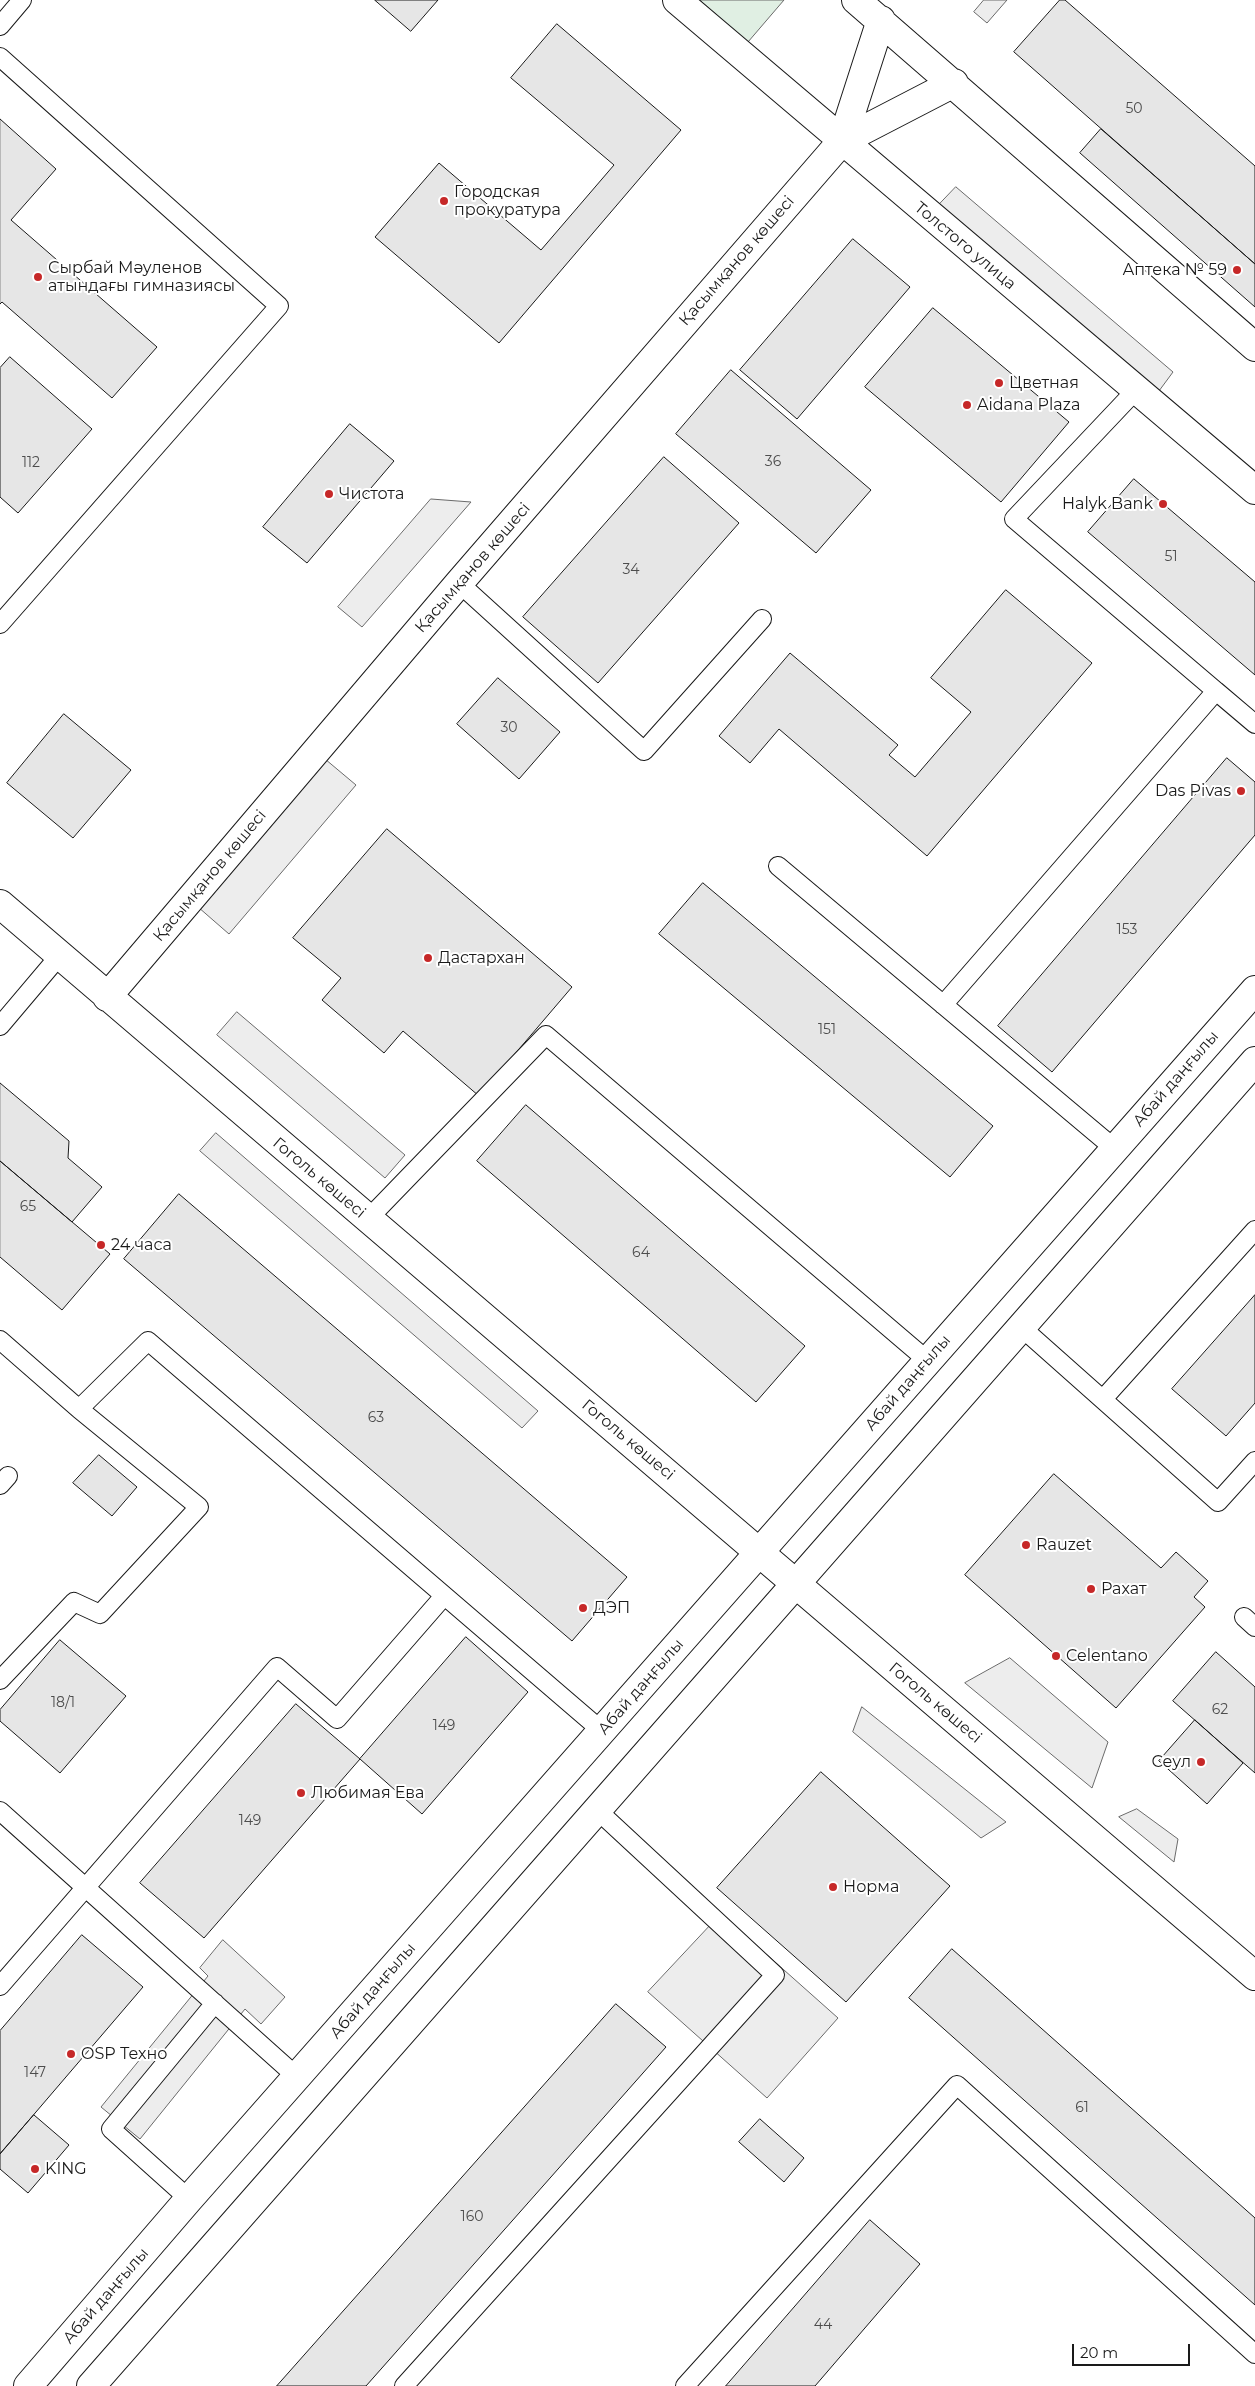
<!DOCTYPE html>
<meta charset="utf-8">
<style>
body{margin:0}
#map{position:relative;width:1255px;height:2386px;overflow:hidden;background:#fff;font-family:Montserrat,sans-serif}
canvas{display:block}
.scale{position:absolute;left:1072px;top:2344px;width:118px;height:22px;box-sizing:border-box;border:2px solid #1a1a1a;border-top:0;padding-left:6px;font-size:15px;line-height:18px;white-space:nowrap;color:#1a1a1a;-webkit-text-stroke:4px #fff;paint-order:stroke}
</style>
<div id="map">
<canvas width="1255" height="2386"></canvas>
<div class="scale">20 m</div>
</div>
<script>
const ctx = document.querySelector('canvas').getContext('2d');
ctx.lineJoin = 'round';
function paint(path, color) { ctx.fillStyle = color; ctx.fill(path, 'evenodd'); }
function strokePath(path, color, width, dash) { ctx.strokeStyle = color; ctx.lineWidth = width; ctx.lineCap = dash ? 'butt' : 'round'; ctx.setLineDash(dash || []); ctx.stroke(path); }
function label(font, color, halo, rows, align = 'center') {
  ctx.font = font + ' Montserrat,sans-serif'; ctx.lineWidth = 4; ctx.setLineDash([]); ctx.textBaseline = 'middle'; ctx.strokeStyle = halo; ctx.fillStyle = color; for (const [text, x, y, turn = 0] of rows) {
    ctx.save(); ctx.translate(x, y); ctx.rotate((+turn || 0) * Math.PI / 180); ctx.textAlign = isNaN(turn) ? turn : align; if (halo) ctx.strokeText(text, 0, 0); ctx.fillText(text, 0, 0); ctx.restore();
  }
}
const green = new Path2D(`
 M700 0H784L748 42Z`);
const parking = new Path2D(`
 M984 0H1007L987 23 974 12Z
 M956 187 1173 372 1156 395 935 209Z
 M431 499 471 502 362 627 338 607Z
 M325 759 356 785 229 934 198 907Z
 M237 1012 405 1155 385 1178 217 1035Z
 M216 1133 538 1411 522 1428 200 1151Z
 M1010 1658 1108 1742 1092 1788 965 1683Z
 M862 1707 1006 1822 981 1838 853 1732Z
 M1137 1809 1178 1839 1174 1862 1119 1817Z
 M721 1914 838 2018 767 2098 648 1992Z
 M223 1940 285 1997 261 2024 245 2009 140 2139 101 2107 208 1976 200 1968Z`);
const building = new Path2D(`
 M375 0H438L411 31Z
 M1060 0H1065L1255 166V264L1014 52Z
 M557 24 681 130 499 343 375 237 439 163 541 250 614 165 511 78Z
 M0 119 56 169 11 220 157 347 112 398 2 302 0 304Z
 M1101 129 1255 264V307L1080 153Z
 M853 239 910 287 797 419 740 370Z
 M933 308 1069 422 1001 502 865 387Z
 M10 357 92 429 18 513 0 497V368Z
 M731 370 871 490 816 553 676 434Z
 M350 424 394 461 307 563 263 527Z
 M664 457 739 523 598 683 523 617Z
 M1134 479 1255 582V675L1088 532Z
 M1006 590 1092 663 927 856 779 729 750 763 719 736 790 653 898 745 889 755 915 777 971 712 931 678Z
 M498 678 560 732 519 779 457 724Z
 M64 714 131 770 73 838 7 783Z
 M1227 758 1255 782V835L1052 1072 998 1026Z
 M387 829 572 987 479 1096 403 1031 384 1053 322 1000 341 978 293 938Z
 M703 883 993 1126 950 1177 659 934Z
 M0 1083 69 1141 68 1158 102 1187 72 1222 0 1161Z
 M526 1105 805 1346 756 1402 477 1161Z
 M0 1161 110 1254 62 1310 0 1257Z
 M179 1194 627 1577 572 1641 124 1259Z
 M1255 1295V1403L1226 1436 1172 1389Z
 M99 1455 137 1487 112 1516 73 1483Z
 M1054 1474 1161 1568 1176 1552 1208 1581 1194 1597 1205 1607 1116 1708 965 1575Z
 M466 1637 528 1692 422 1814 360 1759Z
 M60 1640 126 1696 60 1773 0 1721V1710Z
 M1216 1652 1255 1687V1773L1173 1701Z
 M296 1704 360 1759 204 1938 140 1883Z
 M1195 1720 1243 1763 1207 1804 1159 1761Z
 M821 1772 950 1886 846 2002 717 1888Z
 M82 1935 143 1987 0 2154V2031Z
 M952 1949 1255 2218V2305L909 1998Z
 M616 2004 666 2047 366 2386H277Z
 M34 2115 69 2145 28 2193 0 2169V2154Z
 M760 2119 804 2158 784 2182 739 2142Z
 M870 2220 920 2264 815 2386H726Z`);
const service = new Path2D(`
 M0 26 22 0
 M0 57 279 306 0 624
 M1136 390 1014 519 1216 691
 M459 583 644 751 762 619
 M778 866 1115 1149
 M943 1005 1216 691 1255 724
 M0 1026 60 955
 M368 1219 546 1035 928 1361
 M1021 1327 1218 1502 1255 1461
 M0 1340 79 1409 148 1341 602 1731
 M1103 1399 1255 1230
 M0 1485 8 1476
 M1244 1617 1255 1627
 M0 1680 74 1602 100 1614 199 1507 79 1409
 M0 1811 297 2077
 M0 1986 277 1667 337 1719 444 1596
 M189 2199 111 2129 215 2003
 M404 2386 775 1975 596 1809
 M685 2386 957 2085 1255 2354`);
const minor = new Path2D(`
 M677 0 1255 490
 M856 0 1255 347
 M842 141 881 20
 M0 904 1255 1976
 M107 997 459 583 842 141 954 83`);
const secondary = new Path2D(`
 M28 2386 189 2199 1255 990
 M91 2386 1255 1061`);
const markers = [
 [444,201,5,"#c62828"],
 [1237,270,5,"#c62828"],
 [38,277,5,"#c62828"],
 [999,383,5,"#c62828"],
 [967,405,5,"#c62828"],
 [329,494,5,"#c62828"],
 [1163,504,5,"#c62828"],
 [1241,791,5,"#c62828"],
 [428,958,5,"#c62828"],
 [101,1245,5,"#c62828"],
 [1026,1545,5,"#c62828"],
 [1091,1589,5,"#c62828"],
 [583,1608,5,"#c62828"],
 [1056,1656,5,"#c62828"],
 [1201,1762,5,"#c62828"],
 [301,1793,5,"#c62828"],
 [833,1887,5,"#c62828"],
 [71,2054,5,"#c62828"],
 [35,2169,5,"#c62828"]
];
const numberNames = [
 ["50",1134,109],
 ["36",773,462],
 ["112",31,463],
 ["51",1171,557],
 ["34",631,570],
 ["30",509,728],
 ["153",1127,930],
 ["151",827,1030],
 ["65",28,1207],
 ["64",641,1253],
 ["63",376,1418],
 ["18/1",63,1703],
 ["62",1220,1710],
 ["149",444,1726],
 ["149",250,1821],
 ["147",35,2073],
 ["61",1082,2108],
 ["160",472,2217],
 ["44",823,2325]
];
const poiNames = [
 ["Городская",454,192],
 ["прокуратура",454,210],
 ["Сырбай Мәуленов",48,268],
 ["атындағы гимназиясы",48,286],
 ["Аптека № 59",1227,270,"right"],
 ["Цветная",1009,383],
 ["Aidana Plaza",977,405],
 ["Чистота",339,494],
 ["Halyk Bank",1153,504,"right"],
 ["Das Pivas",1231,791,"right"],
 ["Дастархан",438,958],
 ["24 часа",111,1245],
 ["Rauzet",1036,1545],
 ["Рахат",1101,1589],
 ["ДЭП",593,1608],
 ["Celentano",1066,1656],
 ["Сеул",1191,1762,"right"],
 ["Любимая Ева",311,1793],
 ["Норма",843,1887],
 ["OSP Техно",81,2054],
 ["KING",45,2169]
];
const streetNames = [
 ["Толстого улица",965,246,40],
 ["Қасымқанов көшесі",737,261,-49],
 ["Қасымқанов көшесі",473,568,-49],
 ["Қасымқанов көшесі",210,876,-50],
 ["Абай даңғылы",1176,1079,-49],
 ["Гоголь көшесі",319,1178,40],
 ["Абай даңғылы",908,1383,-49],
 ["Гоголь көшесі",628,1440,40],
 ["Абай даңғылы",641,1687,-49],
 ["Гоголь көшесі",935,1703,40],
 ["Абай даңғылы",373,1991,-49],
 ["Абай даңғылы",106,2296,-49]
];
paint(green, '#e0efe3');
strokePath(green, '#6a6a6a', 1);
paint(parking, '#ededed');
strokePath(parking, '#6a6a6a', 1);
paint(building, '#e6e6e6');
strokePath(building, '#1a1a1a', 1);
strokePath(service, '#1a1a1a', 20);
strokePath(minor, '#1a1a1a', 30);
strokePath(secondary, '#1a1a1a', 30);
strokePath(service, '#fff', 18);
strokePath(minor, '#fff', 28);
strokePath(secondary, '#fff', 28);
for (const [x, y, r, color] of markers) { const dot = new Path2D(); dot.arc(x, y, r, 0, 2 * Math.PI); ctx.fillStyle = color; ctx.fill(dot); strokePath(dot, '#fff', 2); }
label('14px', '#4d4d4d', null, numberNames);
label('16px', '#1a1a1a', '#fff', poiNames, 'left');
label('16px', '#1a1a1a', '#fff', streetNames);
</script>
